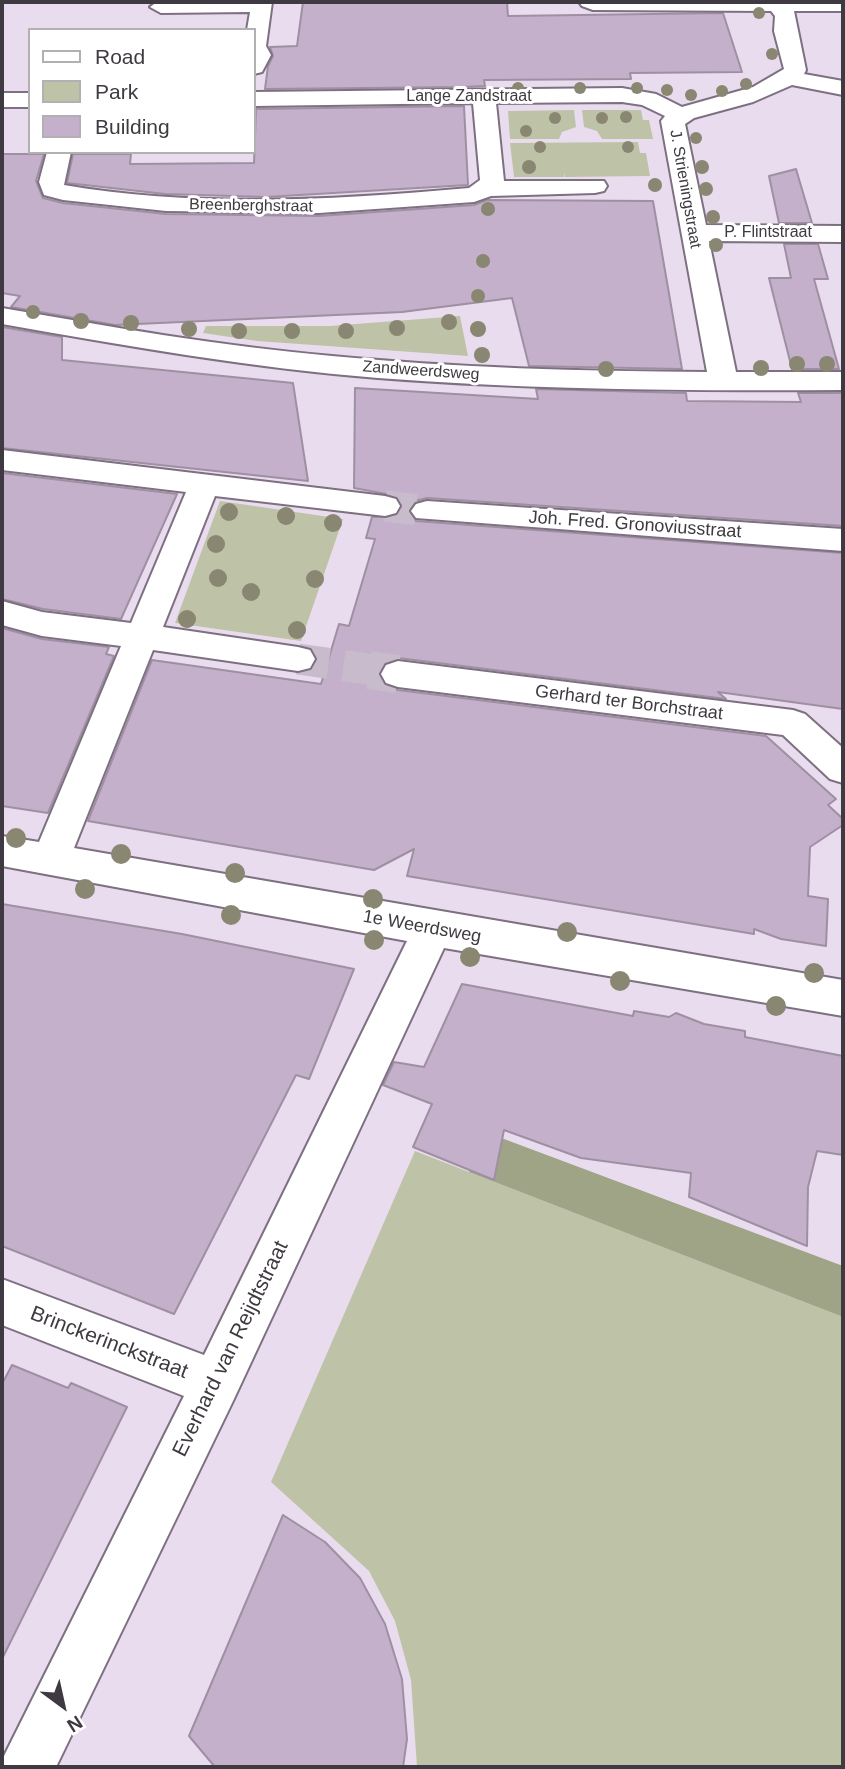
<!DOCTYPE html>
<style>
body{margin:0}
#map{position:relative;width:845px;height:1769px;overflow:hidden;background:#eadcef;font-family:Helvetica,sans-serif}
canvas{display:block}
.frame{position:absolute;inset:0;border:4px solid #3f3a41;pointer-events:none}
.legend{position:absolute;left:28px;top:28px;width:228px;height:126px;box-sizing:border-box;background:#fff;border:2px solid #b2b0b3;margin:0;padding:9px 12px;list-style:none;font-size:21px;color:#3f3a41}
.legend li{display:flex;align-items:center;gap:14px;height:35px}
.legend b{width:35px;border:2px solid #b2b0b3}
.north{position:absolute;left:28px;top:1671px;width:70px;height:70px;-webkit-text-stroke:5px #fff;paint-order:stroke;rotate:147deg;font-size:19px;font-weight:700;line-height:28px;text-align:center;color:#3f3a41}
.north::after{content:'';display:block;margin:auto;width:24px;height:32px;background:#3f3a41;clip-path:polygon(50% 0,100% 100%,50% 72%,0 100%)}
</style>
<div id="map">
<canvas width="845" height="1769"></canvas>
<div class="frame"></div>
<ul class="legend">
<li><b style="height:9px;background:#fff"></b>Road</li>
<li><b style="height:19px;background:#bec3a8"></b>Park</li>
<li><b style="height:19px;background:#c4b0ca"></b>Building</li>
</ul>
<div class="north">N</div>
</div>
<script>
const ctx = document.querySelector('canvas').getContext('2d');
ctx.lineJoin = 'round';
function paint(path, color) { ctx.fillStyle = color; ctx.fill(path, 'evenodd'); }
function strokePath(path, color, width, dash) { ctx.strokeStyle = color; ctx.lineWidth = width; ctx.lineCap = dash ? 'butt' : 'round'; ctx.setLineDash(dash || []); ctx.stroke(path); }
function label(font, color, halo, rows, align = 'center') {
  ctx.font = font + ' Helvetica,sans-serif'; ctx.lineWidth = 6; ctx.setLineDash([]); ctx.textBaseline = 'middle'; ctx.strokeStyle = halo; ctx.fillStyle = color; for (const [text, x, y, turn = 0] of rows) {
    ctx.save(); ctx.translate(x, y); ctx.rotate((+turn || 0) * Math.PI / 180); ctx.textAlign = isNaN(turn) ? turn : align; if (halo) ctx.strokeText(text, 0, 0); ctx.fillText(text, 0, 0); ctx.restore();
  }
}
const green = new Path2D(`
 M574 110 576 127 562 132 559 139H510L508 111Z
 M582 110H641L643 120H649L653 139H602L597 131 584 127Z
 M638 142 640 153H646L650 176 565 177 564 173V177H514L510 143Z
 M460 316 468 356 257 341 203 333 206 326H330Z
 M220 501 343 519 301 641 175 623Z
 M415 1151 843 1317V1767H417L411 1680 395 1621 369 1571 271 1482Z`);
const forest = new Path2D(`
 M488 1133 843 1266V1317L469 1172Z`);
const building = new Path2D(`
 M303 2H507L508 16 723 13 742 72 630 73 631 79 484 80 485 86 463 87 265 89 268 66 273 56 270 47 297 46Z
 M464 106 468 185 266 197 165 194 67 183 73 154H131L130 164 254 163 256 109Z
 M2 154H44L36 181 43 198 63 203 166 214 319 216 474 205 487 200 653 201 682 369 529 366 512 298 402 312 115 325 11 307 20 296 2 293Z
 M796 169 812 223H779L769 176Z
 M784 244H818L828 279H814L839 369H792L769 278H791Z
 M2 327 62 337V360L293 383 308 481 2 448Z
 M355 388 538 399 536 389 686 393 687 401 801 402 798 393H843V526L427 498 415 501 408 511 416 521 843 553V709L718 692 726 699 398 658 385 663 379 673 384 684 398 690 766 736 836 799 828 805 843 819V825L810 847 808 896 828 899 826 946 781 939 754 929V934L407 876 414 849 374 870 88 821 152 660 321 684 339 624 349 626 375 539 366 538 372 517 397 516 402 507 397 496 354 488Z
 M2 473 177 494 121 619 43 609 2 599Z
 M2 628 42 639 109 647 106 654 114 656 48 813 2 806Z
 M2 904 182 934 354 969 309 1079 296 1075 174 1314 2 1246Z
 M462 984 633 1016 634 1011 669 1017 676 1013 704 1024 745 1031V1037L843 1056V1155L817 1151 808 1187 807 1246 689 1197 691 1173 581 1158 504 1130 494 1180 413 1147 432 1104 383 1085 394 1062 424 1067Z
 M12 1365 68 1388 71 1383 127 1407 2 1659V1384Z
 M283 1515 325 1542 360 1578 385 1624 402 1679 407 1739 403 1767H215L189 1736Z`);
const streetTunnelFar1 = new Path2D(`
 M385 506 427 511
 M298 659 381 671`);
const streetTunnel = new Path2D(`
 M369 670 398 674`);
const street = new Path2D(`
 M272 2 266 46 271 55 262 72 254 74V30H247L250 12 161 13 150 7 157 2Z
 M579 2H843V11H794L806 70 804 74 843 81V95L792 85 753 102 694 118 685 124 706 225 843 226V242L709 241 736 372H843V390C689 391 533 390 378 378 252 368 126 346 2 324V308C111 327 221 346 332 356 457 368 582 371 707 372L661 121 665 116 642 105 622 102 496 103 504 181H604L607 186 604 191 595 193 491 196 474 202 319 213 166 211 63 200 44 195 39 182 47 152H71L64 185C197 208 335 200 469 188L480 180 473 103 254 106V92L622 88 656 94 682 107 753 87 784 69 774 31 775 16 771 11 593 10 582 6Z
 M2 93H30V107H2Z
 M2 450 385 496 396 499 400 506 396 513 385 516 215 496 163 627 298 647 310 650 315 659 310 668 298 671 153 650 74 848 843 980V1016L444 948 233 1401 56 1767H2V1760L184 1396 2 1325V1279L204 1355 407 941 2 866V836L39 842 121 646 42 636 2 625V601L42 612 131 623 186 492 2 470Z
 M427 501 843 529V551L416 518 411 511 416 504Z
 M398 661 793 710 805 714 843 748V783L830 779 783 735 398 687 386 683 381 674 386 665Z`);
const trees = [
 [759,13,6],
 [772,54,6],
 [746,84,6],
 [518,88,6],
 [580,88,6],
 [637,88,6],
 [667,90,6],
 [722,91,6],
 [691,95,6],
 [626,117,6],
 [555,118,6],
 [602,118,6],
 [526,131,6],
 [696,138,6],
 [540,147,6],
 [628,147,6],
 [529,167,7],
 [702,167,7],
 [655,185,7],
 [706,189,7],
 [488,209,7],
 [713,217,7],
 [716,245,7],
 [483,261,7],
 [478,296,7],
 [33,312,7],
 [81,321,8],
 [449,322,8],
 [131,323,8],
 [397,328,8],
 [189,329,8],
 [478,329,8],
 [239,331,8],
 [292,331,8],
 [346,331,8],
 [482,355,8],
 [797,364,8],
 [827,364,8],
 [761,368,8],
 [606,369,8],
 [229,512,9],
 [286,516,9],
 [333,523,9],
 [216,544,9],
 [218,578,9],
 [315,579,9],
 [251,592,9],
 [187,619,9],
 [297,630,9],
 [16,838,10],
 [121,854,10],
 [235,873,10],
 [85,889,10],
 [373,899,10],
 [231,915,10],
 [567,932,10],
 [374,940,10],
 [470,957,10],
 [814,973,10],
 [620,981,10],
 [776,1006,10]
];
const farStreetnames = [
 ["Lange Zandstraat",469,97],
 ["J. Strieningstraat",685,189,80],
 ["Breenberghstraat",251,206,1],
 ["P. Flintstraat",768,233],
 ["Zandweerdsweg",421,371,4]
];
const streetNames = [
 ["Joh. Fred. Gronoviusstraat",635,525,4],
 ["Gerhard ter Borchstraat",629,703,7],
 ["1e Weerdsweg",422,927,10]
];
const nearStreetnames = [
 ["Brinckerinckstraat",109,1343,21],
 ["Everhard van Reijdtstraat",231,1349,-64]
];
paint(green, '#bec3a8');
paint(forest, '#9fa486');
paint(building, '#c4b0ca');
strokePath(building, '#9e90a2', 2);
strokePath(streetTunnelFar1, '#c8bccc', 31, [31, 15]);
strokePath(streetTunnel, '#c8bccc', 38, [38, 19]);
strokePath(street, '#7d7081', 4);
paint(street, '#fff');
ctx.fillStyle = '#898672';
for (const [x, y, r] of trees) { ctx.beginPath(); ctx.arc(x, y, r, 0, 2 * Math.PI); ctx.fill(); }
label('16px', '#3f3a41', '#fff', farStreetnames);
label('18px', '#3f3a41', '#fff', streetNames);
label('21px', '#3f3a41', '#fff', nearStreetnames);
</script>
